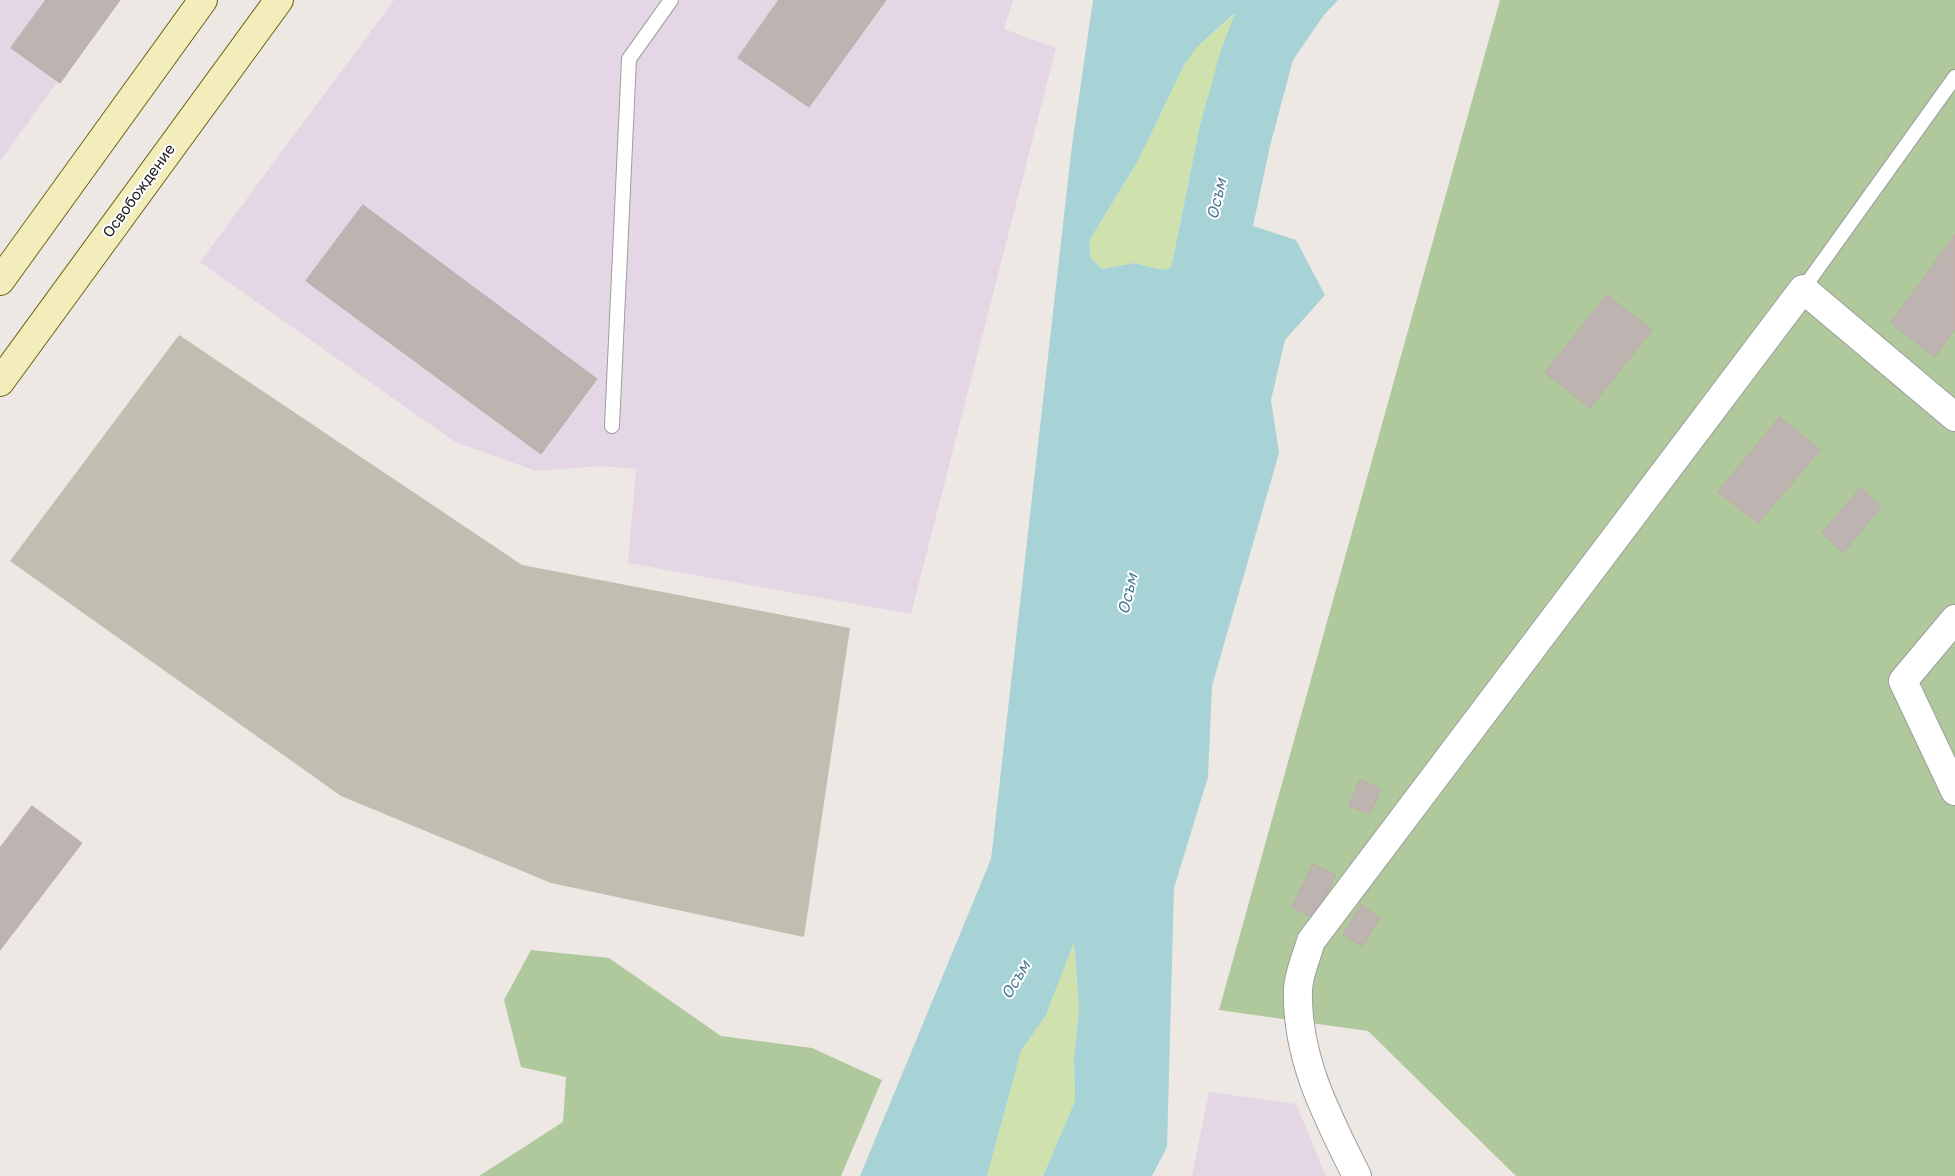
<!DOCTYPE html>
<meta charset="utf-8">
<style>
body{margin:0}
canvas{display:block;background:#ede8e3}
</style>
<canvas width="1955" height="1176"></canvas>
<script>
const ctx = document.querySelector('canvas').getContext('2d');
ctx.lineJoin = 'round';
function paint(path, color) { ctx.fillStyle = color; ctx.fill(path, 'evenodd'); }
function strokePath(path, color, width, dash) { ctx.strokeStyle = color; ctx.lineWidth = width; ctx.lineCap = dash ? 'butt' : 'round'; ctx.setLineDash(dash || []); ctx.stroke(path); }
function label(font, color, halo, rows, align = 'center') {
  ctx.font = font + ' "Golos Text",sans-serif'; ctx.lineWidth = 4; ctx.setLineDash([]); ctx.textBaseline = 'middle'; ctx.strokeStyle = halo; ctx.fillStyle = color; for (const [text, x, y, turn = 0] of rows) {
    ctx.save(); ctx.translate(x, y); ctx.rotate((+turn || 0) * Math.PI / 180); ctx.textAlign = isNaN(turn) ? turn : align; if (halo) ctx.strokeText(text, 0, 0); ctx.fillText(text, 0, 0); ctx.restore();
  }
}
const industrial = new Path2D(`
 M0 0H117L0 161Z
 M394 0H1013L1004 29 1056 48 911 614 628 563 636 469 599 466 536 471 455 442 200 262Z
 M1209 1092 1296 1104 1326 1176H1192Z`);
const construction = new Path2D(`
 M179 335 522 565 850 628 804 937 551 883 341 796 10 561Z`);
const grass = new Path2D(`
 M1236 13C1204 93 1189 179 1172 263L1170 269 1163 270 1134 263 1102 269 1091 258 1089 241 1139 159 1184 65 1197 47Z
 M1074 941 1079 1008 1074 1059 1075 1101 1043 1176H987L1021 1051 1046 1015Z`);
const forest = new Path2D(`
 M1500 0H1955V1176H1516L1368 1031 1219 1010Z
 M531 950 609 958 721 1036 812 1048 882 1080 841 1176H479L563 1122 566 1077 521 1067 504 1000Z`);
const water = new Path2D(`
 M1093 0H1338L1324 15 1293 60 1270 146 1253 226 1296 240 1325 295 1285 340 1271 400 1279 453 1212 686 1208 777 1174 888 1167 1147 1152 1176H1043L1075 1101 1074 1059 1079 1008 1074 942 1046 1015 1021 1051 987 1176H860L991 859 1072 145ZM1235 13 1221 50 1200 125 1172 263 1170 268 1163 270 1134 263 1102 269 1091 258 1089 241 1139 159 1184 65 1197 47Z`);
const building = new Path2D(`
 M46 0H120L60 83 11 48Z
 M779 0H886L809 107 738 58Z
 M363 205 597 379 541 454 306 281Z
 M1955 235V329L1935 357 1891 323Z
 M1607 295 1652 330 1590 408 1545 373Z
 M1780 417 1820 450 1758 523 1718 492Z
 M1861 488 1881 507 1843 553 1822 533Z
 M1360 780 1381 789 1370 814 1349 806Z
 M32 806 82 843 0 950V848Z
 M1313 864 1336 875 1314 918 1292 907Z
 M1361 905 1380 918 1363 946 1343 935Z`);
const lane = new Path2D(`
 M1803 289 1955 77
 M612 426 629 59 671 0`);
const street = new Path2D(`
 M1955 619 1903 681 1955 791
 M1357 1176C1327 1116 1296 1058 1298 989 1299 973 1307 955 1311 941L1803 289 1955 417`);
const secondary = new Path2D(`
 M0 281 203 0
 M0 382 279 0`);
const streetNames = [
 ["Освобождение",139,191,-54]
];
const waterNames = [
 ["Осъм",1217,199,-77],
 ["Осъм",1128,594,-77],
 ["Осъм",1016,980,-59]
];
paint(industrial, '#e5d6e5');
paint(construction, '#c0beb0');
paint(grass, '#cfe2ae');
paint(forest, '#afc89c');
paint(water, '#a8d3d6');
paint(building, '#bdb3b0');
strokePath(building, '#bdada7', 1);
strokePath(lane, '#9d9d9d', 16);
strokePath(street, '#9d9d9d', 30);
strokePath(secondary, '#676410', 30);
strokePath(lane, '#fff', 14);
strokePath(street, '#fff', 28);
strokePath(secondary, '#f2edbb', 28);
label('15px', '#1c1c1c', '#fff', streetNames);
label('italic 16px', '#4c7a94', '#fff', waterNames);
</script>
